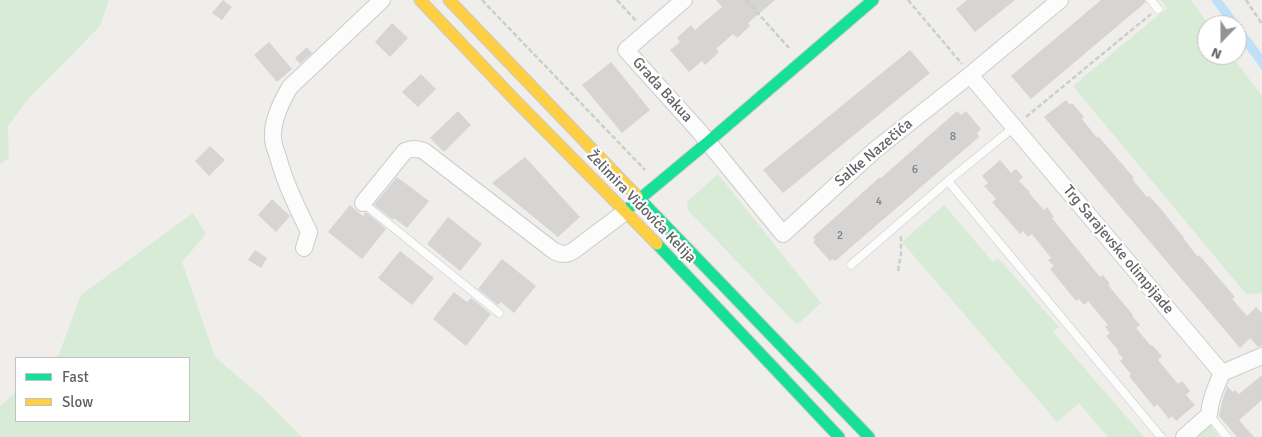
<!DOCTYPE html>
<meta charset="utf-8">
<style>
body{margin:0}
#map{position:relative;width:1262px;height:437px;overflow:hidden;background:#efeeea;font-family:Signika,sans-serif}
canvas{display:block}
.legend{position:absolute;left:15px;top:357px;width:175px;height:65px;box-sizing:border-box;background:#fff;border:1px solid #bfc1c3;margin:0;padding:6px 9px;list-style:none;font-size:15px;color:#5f6368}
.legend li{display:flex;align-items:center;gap:10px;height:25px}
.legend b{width:25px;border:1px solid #bfc1c3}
.north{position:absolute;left:1197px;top:15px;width:50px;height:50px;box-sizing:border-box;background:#fff;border:1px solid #bfc1c3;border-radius:50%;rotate:202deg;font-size:14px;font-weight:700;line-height:20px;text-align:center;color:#5f6368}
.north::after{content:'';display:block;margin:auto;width:18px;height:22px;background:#919496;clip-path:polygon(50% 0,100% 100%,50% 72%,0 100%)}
</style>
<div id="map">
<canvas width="1262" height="437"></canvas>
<ul class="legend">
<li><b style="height:6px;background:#16e098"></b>Fast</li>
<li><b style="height:6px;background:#ffcf43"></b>Slow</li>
</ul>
<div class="north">N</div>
</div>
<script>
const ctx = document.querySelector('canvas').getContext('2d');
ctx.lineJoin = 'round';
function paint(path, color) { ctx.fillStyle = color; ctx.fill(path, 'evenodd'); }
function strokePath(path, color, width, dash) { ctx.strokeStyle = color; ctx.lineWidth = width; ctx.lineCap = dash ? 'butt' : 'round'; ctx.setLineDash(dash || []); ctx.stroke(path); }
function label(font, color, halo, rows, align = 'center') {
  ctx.font = font + ' Signika,sans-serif'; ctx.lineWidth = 4.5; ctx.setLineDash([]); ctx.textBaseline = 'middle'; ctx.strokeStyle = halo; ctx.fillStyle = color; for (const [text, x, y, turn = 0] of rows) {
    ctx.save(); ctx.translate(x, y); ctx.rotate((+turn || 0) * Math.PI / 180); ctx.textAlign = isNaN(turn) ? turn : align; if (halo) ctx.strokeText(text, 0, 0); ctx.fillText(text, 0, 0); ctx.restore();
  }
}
const green = new Path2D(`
 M0 0H109L100 26 28 99 8 126 9 158 0 164Z
 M1161 0H1191L1209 25H1207V55H1231L1262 96V293L1246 294 1073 86 1167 8Z
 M718 174 821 303 797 325 688 210 687 202Z
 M944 205 993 262 998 258 1059 327 1053 332 1144 437H1108L1079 403 1057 422 902 242Z
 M193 213 206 234 182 262 215 357 262 397 302 437H0V406L16 392V421H189V358H54L59 354 81 295Z
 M1208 422 1220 437H1199L1200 428Z`);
const water = new Path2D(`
 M1211 0H1222L1262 54V70L1237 36V25H1229Z`);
const building = new Path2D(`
 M223 0 232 7 222 20 212 13Z
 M716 0H775L748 23 750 26 737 38 733 34 716 49 719 52 705 65 702 61 689 72 670 50 680 42 677 38 691 25 695 30 722 7Z
 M967 0H1015L975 32 956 9Z
 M1101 0H1145L1146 2 1031 99 1011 76Z
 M392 23 408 38 390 57 375 42Z
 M269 42 292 69 277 82 254 55Z
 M307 47 312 53 300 64 295 58Z
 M910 50 930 73 783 193 763 170Z
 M611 62 650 110 622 133 582 85Z
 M421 74 436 89 418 107 402 92Z
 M1066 100 1070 105 1072 103 1084 117 1082 119 1097 138 1098 136 1134 178 1132 179 1147 197 1149 196 1161 209 1184 238H1183L1198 257 1199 255 1235 297 1232 299 1247 316 1256 307 1262 313V346L1258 347 1250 338 1240 348 1044 117Z
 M458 111 471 125 444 152 430 138Z
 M957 111 961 115 966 111 981 129 977 133 979 137 835 261 832 259 830 261 813 242 815 240 813 237 880 177 881 178Z
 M210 146 225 160 209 176 195 161Z
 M525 157 580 217 558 237 492 183Z
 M1000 160 1011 173 1016 169 1023 177 1019 181 1030 192 1029 193 1044 210 1047 207 1054 217 1052 218 1100 277 1103 275 1110 284 1108 285 1133 315 1132 316 1140 325 1136 328 1151 346 1152 345 1162 356 1158 360 1178 384 1182 381 1190 391 1186 395 1195 405 1176 421 1172 416 1169 419 1157 404 1154 407 1129 376 1131 374 1120 361 1123 358 1117 352 1119 351 1106 336 1110 333 1105 327 1108 325 1088 301 1084 305 1079 299 1076 301 1050 269 1054 266 1048 260 1051 258 1032 234 1028 237 1023 231 1020 234 992 202 996 199 984 186 988 183 982 176Z
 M397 177 429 201 407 228 394 218 393 220 374 205Z
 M272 199 290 216 276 232 258 215Z
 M350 205 363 216 366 212 386 229 362 259 328 232Z
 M448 217 482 244 460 271 427 244Z
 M255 250 267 258 261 268 248 260Z
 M400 251 434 278 412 305 378 278Z
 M502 259 536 286 514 313 501 302 498 305 478 289Z
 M454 292 467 302 471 298 491 314 466 346 433 319Z
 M1262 375V400L1239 420 1254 437H1237L1219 416 1222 402 1227 387V386L1233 392 1235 390 1239 394Z`);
const path = new Path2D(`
 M482 0 645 170
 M617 0 637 22
 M746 0 789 48
 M908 0 962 64
 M1246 0 1262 24
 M1026 117 1151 14
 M898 271 901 254V235`);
const lane = new Path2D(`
 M1151 0 1158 9
 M948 181 1161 437
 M363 203 499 313
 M851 265 948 181 1014 127
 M1209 415 1227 437`);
const street = new Path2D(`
 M684 0 626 50 699 131 783 234 875 150 970 75 1060 0
 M970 75 1222 373
 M363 203 405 151C412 148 417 148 424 151L554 251C562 255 566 255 573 251L625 212
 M304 248 309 232C297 207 285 183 278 157 276 151 273 144 273 138 272 120 281 102 290 87L382 0
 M1184 437 1209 415C1210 400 1216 387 1222 373L1262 356`);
const fast = new Path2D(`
 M637 196 869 437
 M630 207 708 142 873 0
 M657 244 839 437`);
const slow = new Path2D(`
 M420 0 513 98 657 244
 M449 0 637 196`);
const numberNames = [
 ["8",953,137],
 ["6",915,170],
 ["4",879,202],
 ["2",840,236]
];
const streetNames = [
 ["Grada Bakua",662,90,48],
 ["Salke Nazečića",874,153,-40],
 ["Želimira Vidovića Kelija",641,207,46],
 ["Trg Sarajevske olimpijade",1118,250,50]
];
paint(green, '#d8ebd6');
paint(water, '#bfe0f9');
paint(building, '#d6d5d3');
strokePath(lane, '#cbcccc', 9);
strokePath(street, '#cbcccc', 18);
strokePath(fast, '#cacacb', 13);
strokePath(slow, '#cacacb', 13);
strokePath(path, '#cacfcc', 2.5, [5, 2.5]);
strokePath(lane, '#fdfcfc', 8);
strokePath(street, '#fdfcfc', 16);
strokePath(fast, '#16e098', 11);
strokePath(slow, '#ffcf43', 11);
label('12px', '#7e8184', null, numberNames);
label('15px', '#5f6368', '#fff', streetNames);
</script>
